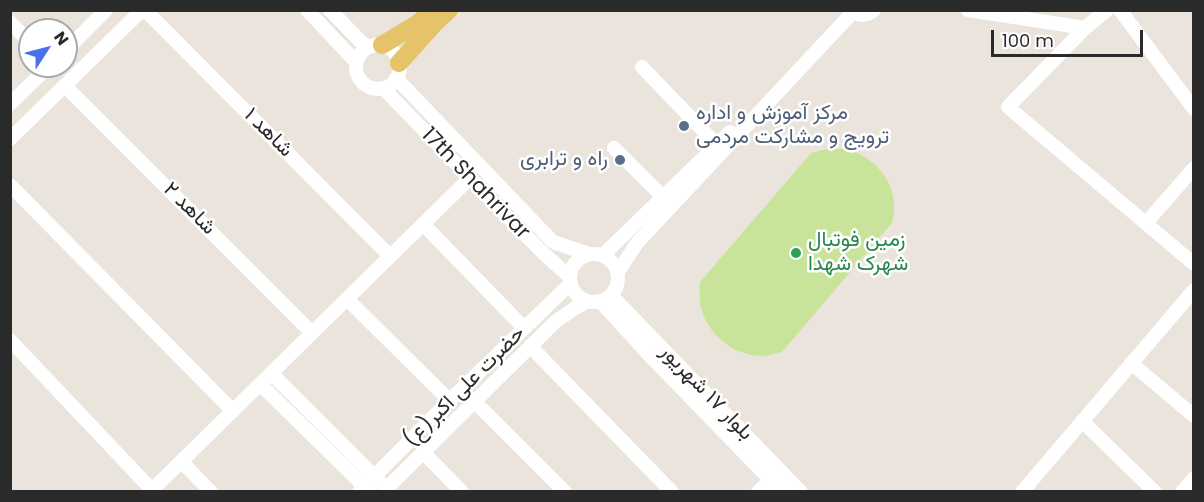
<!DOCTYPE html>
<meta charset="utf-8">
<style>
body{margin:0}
#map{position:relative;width:1204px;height:502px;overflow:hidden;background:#ebe4dd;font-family:Poppins,sans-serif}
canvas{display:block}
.frame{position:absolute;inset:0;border:12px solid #2a2a2a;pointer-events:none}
.north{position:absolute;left:18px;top:18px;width:60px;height:60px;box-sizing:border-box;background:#fff;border:2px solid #aaa;border-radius:50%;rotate:54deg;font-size:16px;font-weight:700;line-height:24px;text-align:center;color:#2a2a2a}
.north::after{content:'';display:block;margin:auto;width:21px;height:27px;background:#4a70ec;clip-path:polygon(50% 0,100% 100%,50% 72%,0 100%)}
.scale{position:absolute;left:991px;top:30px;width:152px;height:27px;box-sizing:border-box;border:3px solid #2a2a2a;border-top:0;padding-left:8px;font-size:18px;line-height:21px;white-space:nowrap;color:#2a2a2a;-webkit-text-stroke:4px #fff;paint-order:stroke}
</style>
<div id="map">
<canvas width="1204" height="502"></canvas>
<div class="frame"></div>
<div class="north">N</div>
<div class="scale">100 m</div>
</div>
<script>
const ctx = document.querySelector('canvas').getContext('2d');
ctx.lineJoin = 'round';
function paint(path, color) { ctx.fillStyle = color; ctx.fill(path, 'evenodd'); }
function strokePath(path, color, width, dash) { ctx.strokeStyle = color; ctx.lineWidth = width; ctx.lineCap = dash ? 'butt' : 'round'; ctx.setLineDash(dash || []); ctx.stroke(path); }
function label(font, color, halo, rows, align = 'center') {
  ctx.font = font + ' Poppins,Vazirmatn,sans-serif'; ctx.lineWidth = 5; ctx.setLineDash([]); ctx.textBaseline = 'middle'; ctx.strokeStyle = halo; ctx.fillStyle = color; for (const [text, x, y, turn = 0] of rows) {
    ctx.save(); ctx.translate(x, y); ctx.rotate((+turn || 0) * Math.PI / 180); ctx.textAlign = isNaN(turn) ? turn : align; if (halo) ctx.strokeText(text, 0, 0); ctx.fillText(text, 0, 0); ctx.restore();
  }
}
const pitch = new Path2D(`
 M830 148C836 149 843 148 848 150 873 156 893 179 894 204 895 210 893 217 892 223L782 352C776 353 769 356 763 356 732 356 704 332 700 302 699 296 700 289 700 282L811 153Z`);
const minor = new Path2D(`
 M145 10 390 256
 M307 10 356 62
 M330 10 367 48
 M851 10C859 17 867 16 874 10
 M968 10 1085 28 1107 10
 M1120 10 1194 109
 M10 22 30 43
 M1085 28 1008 107 1194 264
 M356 67a22 22 0 1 1 44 0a22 22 0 1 1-44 0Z
 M66 50 106 10
 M642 67 716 144
 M396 78 553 242 589 254
 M65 86 312 333
 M383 88 542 252 570 277
 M10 104 49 66
 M10 139 142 10
 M614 148 663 197
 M10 185 233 411
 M1146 223 1194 168
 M423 224 524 328
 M570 278a24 24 0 1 1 48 0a24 24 0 1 1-48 0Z
 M603 255 730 132
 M618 272 637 243 853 12
 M611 295 801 492
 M347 299 450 401
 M600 301 652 358 782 492
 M10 340 152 490
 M530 346 672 492
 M1131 363 1194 416
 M271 373 380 482
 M260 384 370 492
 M474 401 565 492
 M1082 421 1155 492
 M423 452 462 492
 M181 461 211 492
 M150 492 469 179
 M359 492 442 408 571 283
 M383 492 555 322 575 308 588 301
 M758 492 771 480
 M1022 492 1194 290
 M1182 492 1194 478`);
const major = new Path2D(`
 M382 45 417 24 434 10
 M399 63 435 23 449 10`);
const markers = [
 [684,126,6,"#5c6f8a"],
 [620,160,6,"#5c6f8a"],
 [796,253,6,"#2e9e5b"]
];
const serviceNames = [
 ["مرکز آموزش و اداره",696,114],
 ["ترویج و مشارکت مردمی",696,138],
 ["راه و ترابری",608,160,"right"]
];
const streetNames = [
 ["شاهد ۱",268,133,45],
 ["17th Shahrivar",475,184,46],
 ["شاهد ۲",189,209,45],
 ["حضرت علی اکبر(ع)",465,387,-45],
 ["بلوار ۱۷ شهریور",706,393,46]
];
const leisureNames = [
 ["زمین فوتبال",808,241],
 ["شهرک شهدا",808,265]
];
paint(pitch, '#c8e49a');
strokePath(minor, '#fff', 14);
strokePath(major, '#e6c268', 18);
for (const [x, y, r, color] of markers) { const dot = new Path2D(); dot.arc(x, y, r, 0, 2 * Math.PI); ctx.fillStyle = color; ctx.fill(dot); strokePath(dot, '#fff', 2); }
label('21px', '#4e5e75', '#fff', serviceNames, 'left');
label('21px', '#2a2a2a', '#fff', streetNames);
label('21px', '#27864d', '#fff', leisureNames, 'left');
</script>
